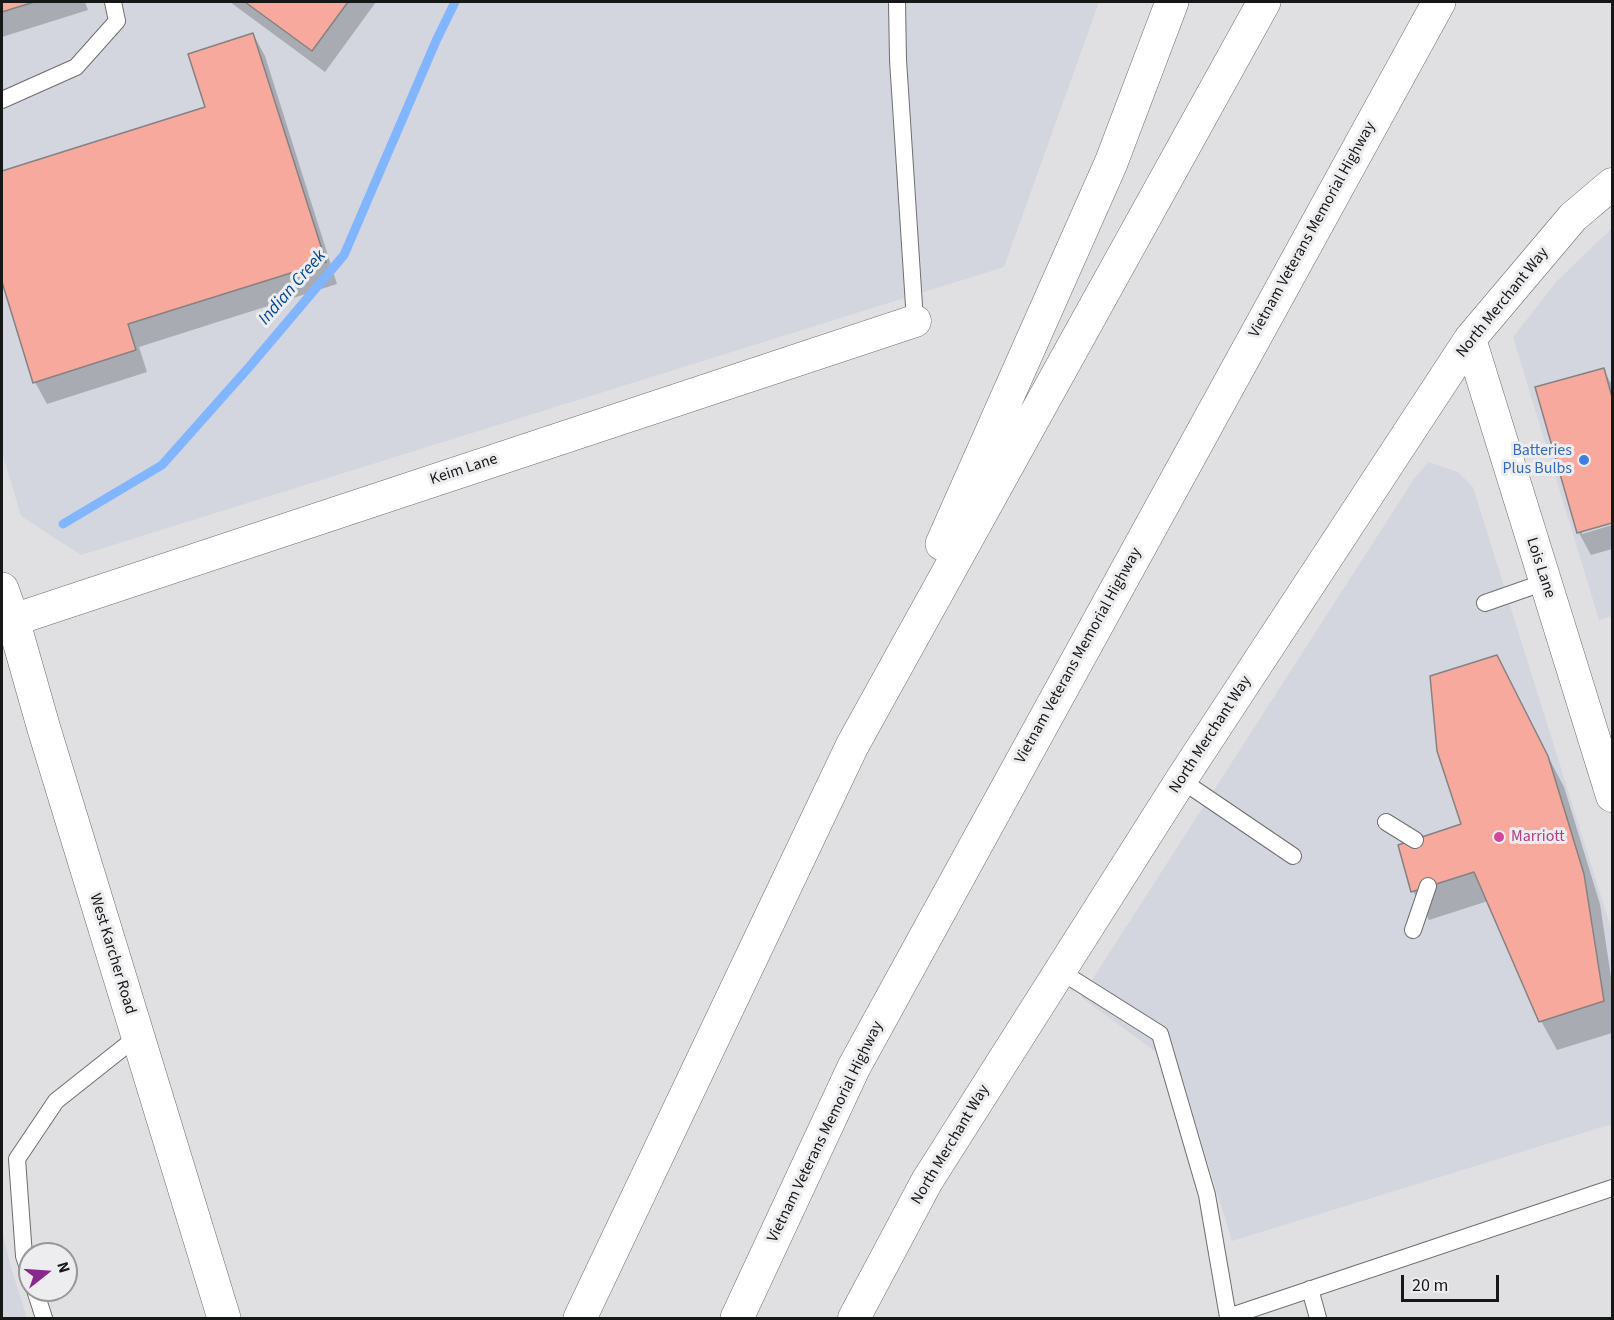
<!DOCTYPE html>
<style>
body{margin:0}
#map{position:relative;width:1614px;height:1320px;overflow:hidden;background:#e0e0e2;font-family:"Source Sans 3",sans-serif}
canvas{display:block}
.frame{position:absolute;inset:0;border:3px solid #161717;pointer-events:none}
.north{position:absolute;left:18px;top:1242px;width:60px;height:60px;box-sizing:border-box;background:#ededef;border:2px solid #979799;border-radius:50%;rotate:73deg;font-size:16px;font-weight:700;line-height:24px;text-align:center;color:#161717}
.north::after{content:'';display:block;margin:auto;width:21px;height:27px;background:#8a278f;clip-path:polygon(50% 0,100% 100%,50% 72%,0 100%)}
.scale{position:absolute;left:1401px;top:1275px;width:98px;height:27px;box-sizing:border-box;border:3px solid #161717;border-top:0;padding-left:8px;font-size:18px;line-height:21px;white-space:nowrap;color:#161717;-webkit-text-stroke:4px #ededef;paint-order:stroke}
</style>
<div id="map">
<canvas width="1614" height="1320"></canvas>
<div class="frame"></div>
<div class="north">N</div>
<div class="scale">20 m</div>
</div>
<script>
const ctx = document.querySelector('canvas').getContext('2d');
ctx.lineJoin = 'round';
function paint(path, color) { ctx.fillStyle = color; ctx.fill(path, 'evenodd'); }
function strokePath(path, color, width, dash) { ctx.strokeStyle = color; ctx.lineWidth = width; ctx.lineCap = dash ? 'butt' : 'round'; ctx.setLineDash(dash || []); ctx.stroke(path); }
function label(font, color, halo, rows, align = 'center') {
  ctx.font = font + ' "Source Sans 3",sans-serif'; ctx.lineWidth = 6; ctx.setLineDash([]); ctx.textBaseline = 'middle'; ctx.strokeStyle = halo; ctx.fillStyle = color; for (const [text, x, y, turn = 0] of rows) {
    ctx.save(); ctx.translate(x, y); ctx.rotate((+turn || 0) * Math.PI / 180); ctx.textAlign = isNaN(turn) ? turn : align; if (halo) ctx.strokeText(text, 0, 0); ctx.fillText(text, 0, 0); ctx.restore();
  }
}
const built = new Path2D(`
 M2 2H1099L1004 267 81 555 21 516 2 452Z
 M1612 228V616L1599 620 1513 337 1557 281Z
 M1428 462 1458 472 1473 487 1612 931V1124L1232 1241 1179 1069 1081 997 1414 479Z
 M2 1231 10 1264 27 1318H2Z`);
const shadow = new Path2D(`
 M2 2H85L88 10 2 37Z
 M230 2H376L325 72Z
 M253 34 265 56 337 284 139 347 147 372 47 404 35 382 2 277V173L207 108Z
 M1603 369 1612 385V522L1582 530V534L1612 525V549L1591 555 1579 533 1537 388Z
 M1496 657 1564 787 1600 904 1612 984V1033L1557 1050 1541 1021 1488 901 1429 920 1413 891 1463 825Z`);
const stream = new Path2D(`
 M63 524 162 465 250 366 344 255 436 41 455 2`);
const building = new Path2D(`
 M2 2H34L2 12Z
 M245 2H348L312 51Z
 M253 33 326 262 128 324 136 350 33 383 2 282V171L205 107 188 54Z
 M1604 368 1612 397V523L1577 533 1535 387Z
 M1497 655 1548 756 1584 874 1604 1001 1539 1022 1474 872 1411 892 1398 845 1461 824 1437 751 1430 676Z`);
const lane = new Path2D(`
 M897 2 898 60 915 321
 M2 100 76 67 117 21 113 2
 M1485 603 1545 582
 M1181 780 1293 856
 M1386 822 1415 840
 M1413 930 1428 886
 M1060 971 1160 1034 1207 1195 1228 1317 1612 1188
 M30 1274 24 1256 17 1159 56 1101 138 1036
 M1310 1289 1318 1318
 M35 1290 44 1318`);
const street = new Path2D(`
 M1470 339 1612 796
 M13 620 915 321
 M854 1318 927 1181 1181 780 1470 339 1573 217 1612 184`);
const secondary = new Path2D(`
 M2 589 13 620 44 729 224 1318`);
const highway = new Path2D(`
 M942 544 1111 163 1172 2
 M580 1318 852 746 1264 2
 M737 1318 854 1067 1439 2`);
const markers = [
 [1584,460,6,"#3f7fe0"],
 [1499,837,6,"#d1479c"]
];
const streetNames = [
 ["Vietnam Veterans Memorial Highway",1313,230,-61],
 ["North Merchant Way",1503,303,-51],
 ["Keim Lane",464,470,-18],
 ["Lois Lane",1540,568,72],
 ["Vietnam Veterans Memorial Highway",1079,656,-61],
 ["North Merchant Way",1211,735,-57],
 ["West Karcher Road",112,954,73],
 ["Vietnam Veterans Memorial Highway",826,1132,-64],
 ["North Merchant Way",951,1145,-59]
];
const shopNames = [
 ["Batteries",1572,451],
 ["Plus Bulbs",1572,469]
];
const hotelNames = [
 ["Marriott",1511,837]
];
const waterNames = [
 ["Indian Creek",293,288,-49]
];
paint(built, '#d4d6df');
paint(shadow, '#0003');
strokePath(stream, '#81b5ff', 9);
paint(building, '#f8a99d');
strokePath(building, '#848282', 1.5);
strokePath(lane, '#6d6e6f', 18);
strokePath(street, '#6d6e6f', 33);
strokePath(secondary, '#6d6e6f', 34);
strokePath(highway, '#6d6e6f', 34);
strokePath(lane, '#fff', 16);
strokePath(street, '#fff', 32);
strokePath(secondary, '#fff', 33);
strokePath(highway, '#fff', 33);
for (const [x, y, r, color] of markers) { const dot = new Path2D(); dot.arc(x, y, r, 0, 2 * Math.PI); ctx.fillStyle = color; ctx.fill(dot); strokePath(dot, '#ededef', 2); }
label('16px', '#161717', '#ededef', streetNames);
label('16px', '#366cbe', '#ededef', shopNames, 'right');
label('16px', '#b23c85', '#ededef', hotelNames, 'left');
label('italic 18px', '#00499c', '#ededef', waterNames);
</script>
